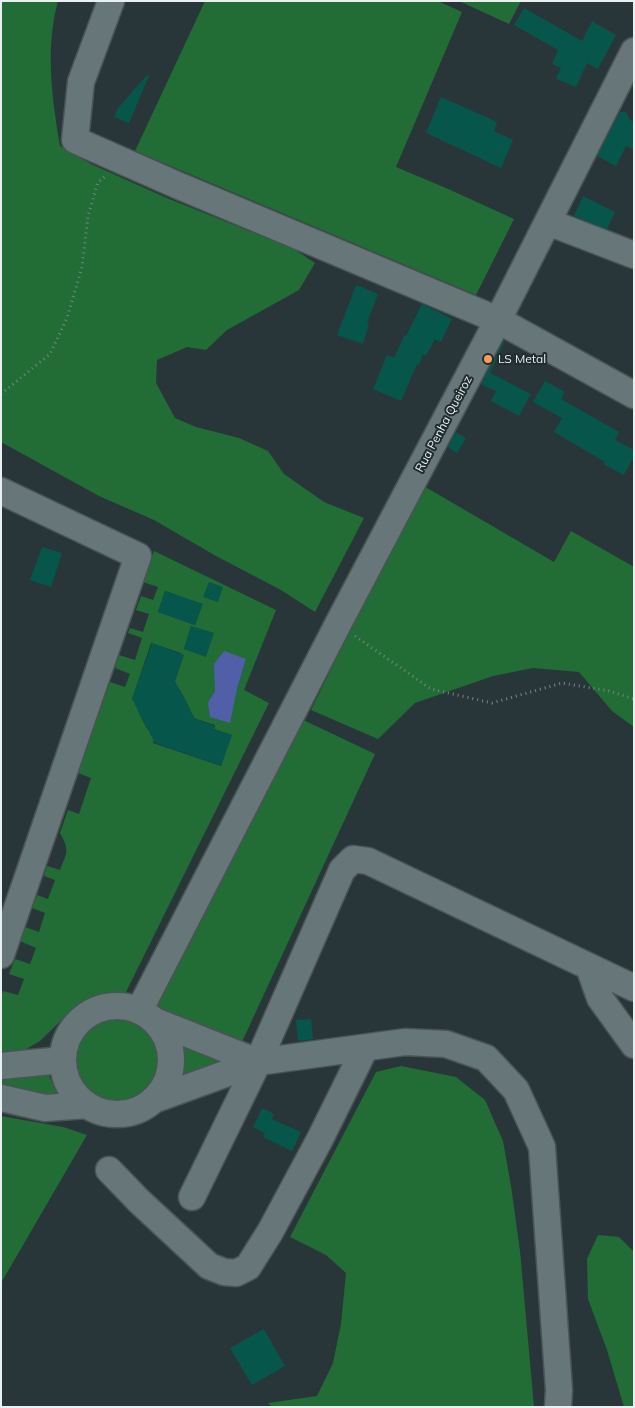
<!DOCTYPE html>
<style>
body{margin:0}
#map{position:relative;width:635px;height:1408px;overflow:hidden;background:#293639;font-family:Mulish,sans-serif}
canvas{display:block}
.frame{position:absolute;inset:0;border:2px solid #e8f0f1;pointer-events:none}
</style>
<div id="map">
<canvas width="635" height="1408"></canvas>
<div class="frame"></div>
</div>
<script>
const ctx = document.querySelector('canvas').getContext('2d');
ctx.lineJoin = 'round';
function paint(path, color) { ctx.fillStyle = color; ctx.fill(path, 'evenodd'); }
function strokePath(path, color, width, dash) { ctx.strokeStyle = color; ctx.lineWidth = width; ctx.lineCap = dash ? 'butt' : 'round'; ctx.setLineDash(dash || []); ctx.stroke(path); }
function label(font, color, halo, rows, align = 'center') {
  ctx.font = font + ' Mulish,sans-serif'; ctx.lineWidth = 4; ctx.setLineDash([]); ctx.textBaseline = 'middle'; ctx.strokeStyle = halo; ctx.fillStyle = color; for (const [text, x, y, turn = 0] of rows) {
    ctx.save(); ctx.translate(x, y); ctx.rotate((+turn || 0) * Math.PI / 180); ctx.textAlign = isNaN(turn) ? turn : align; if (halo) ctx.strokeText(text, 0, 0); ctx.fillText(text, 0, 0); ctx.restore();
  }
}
const green = new Path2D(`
 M1 1H58C45 48 52 98 60 146L91 164 167 198 294 249 315 263 299 290 227 330 206 350 187 347 157 360 156 383 175 418 196 427 239 438 268 451 284 474 324 502 364 518 315 612 281 590 216 556 154 520 99 496 1 442Z
 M205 1H438L462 12 396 167 446 188 514 219 476 295 135 151Z
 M459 1H521L509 24Z
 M422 485 554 562 571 531 634 567V727L612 711 579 672 533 668 493 676 415 703 378 739 311 710Z
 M154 551 276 610 244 690 269 703 124 996 103 997 78 1004 40 1041 16 1055H1V997L3 991 18 995 24 979 9 974 15 959 30 964 36 948 20 941 25 927 39 932 45 913 32 908 37 895 48 899 55 880 44 876 47 866 60 870C67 852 70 851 60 833L68 810 79 814 91 778 78 773 110 682 125 687 130 674 115 668 119 655 135 660 142 638 128 633 130 628 143 632 149 614 136 610 141 596 153 600 158 587 143 582ZM165 591 202 604 195 625 158 612ZM191 626 206 656 184 649ZM151 643 181 653 175 671 178 672 170 695 180 690 190 709 181 714 215 725 214 729 231 735 221 766 153 743 158 727 157 725 147 729 138 711 146 704 132 699ZM246 659 237 689 208 702 215 691Z
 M299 718 375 754 241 1044 146 1012Z
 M70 1060a47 47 0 1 1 94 0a47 47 0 1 1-94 0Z
 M183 1036 239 1060 175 1078 173 1043Z
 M401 1066 456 1077 485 1100 503 1141 511 1186 520 1251 534 1407H272L268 1403 317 1396 333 1363 341 1324 346 1273 326 1255 290 1237 376 1072Z
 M48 1074 59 1094 58 1101 1 1095V1075Z
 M1 1116 63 1127 87 1135 1 1283Z
 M598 1235 619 1237 634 1252V1407H624L607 1350 588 1299 587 1259Z`);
const water = new Path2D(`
 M224 651 246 659 237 689 230 723 210 717 208 702 215 691 214 664Z`);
const building = new Path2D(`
 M524 8 582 41 592 21 616 35 598 69 587 63 576 87 556 79 561 68 552 64 558 50 514 25Z
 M147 75 149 76 129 123 114 117 118 108Z
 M441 97 497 122 494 131 513 140 501 168 426 133Z
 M620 112H626L630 120 634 122V150L626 146 616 166 597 156Z
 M583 196 615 212 607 229 574 216Z
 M356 285 378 294 367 323 369 324 363 344 337 335Z
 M422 304 452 319 441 342 435 339 426 356 423 354 419 365 417 364 401 401 373 389 387 355 394 358 404 336H406Z
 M504 341H505L490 373 531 394 519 416 491 401 496 391 481 384Z
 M545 381 565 392 561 399 619 432 615 440 634 450V456L624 475 603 464 605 462 554 432 562 418 533 402Z
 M456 432 466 438 457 453 448 447Z
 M42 547 62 553 51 587 30 580Z
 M209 582 223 587 218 602 203 597Z
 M165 591 203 604 195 625 158 612Z
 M191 626 214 633 206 657 184 649Z
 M152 643 184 655 175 681 195 719 215 726 214 729 232 735 221 766 155 743 132 699Z
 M311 1019 313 1039 298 1041 296 1020Z
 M262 1108 274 1114 272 1119 301 1132 292 1151 263 1137 265 1133 253 1127Z
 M264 1329 285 1366 252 1385 230 1348Z`);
const path = new Path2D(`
 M1 394 50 354 67 318 82 267 88 216 98 182 106 176
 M355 636 431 689 492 703 562 683 609 691 634 699`);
const minor = new Path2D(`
 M111 1 81 82 75 140 177 185 498 320 634 395
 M548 222 634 255
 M1 491 138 556 1 955
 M589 967 600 998 634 1045
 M63 1060a54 54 0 1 1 108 0a54 54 0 1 1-108 0Z
 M139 1011 338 624 498 320 634 51
 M155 1021 258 1062
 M1 1066 62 1060
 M1 1098 45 1108 87 1105
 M153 1100 258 1062 405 1042 446 1044 486 1058 516 1090 542 1147 559 1390 558 1407
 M109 1170 139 1201 209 1266 224 1272 236 1273 248 1267 270 1232 320 1139 365 1048
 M192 1197 258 1062 342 870 353 859 368 861 634 988`);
const markers = [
 [488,359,5,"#fd9c56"]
];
const poiNames = [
 ["LS Metal",498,359]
];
const streetNames = [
 ["Rua Penha Queiroz",444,424,-62]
];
paint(green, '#216d35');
paint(water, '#515ea8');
paint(building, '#07564b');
strokePath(minor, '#4a5456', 29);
strokePath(path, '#788385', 3, [1, 4]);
strokePath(minor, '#677678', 26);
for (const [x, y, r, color] of markers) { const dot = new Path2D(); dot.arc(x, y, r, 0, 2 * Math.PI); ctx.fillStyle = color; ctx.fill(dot); strokePath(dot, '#202c2e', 2); }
label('12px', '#e8f0f1', '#202c2e', poiNames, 'left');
label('12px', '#e8f0f1', '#202c2e', streetNames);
</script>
